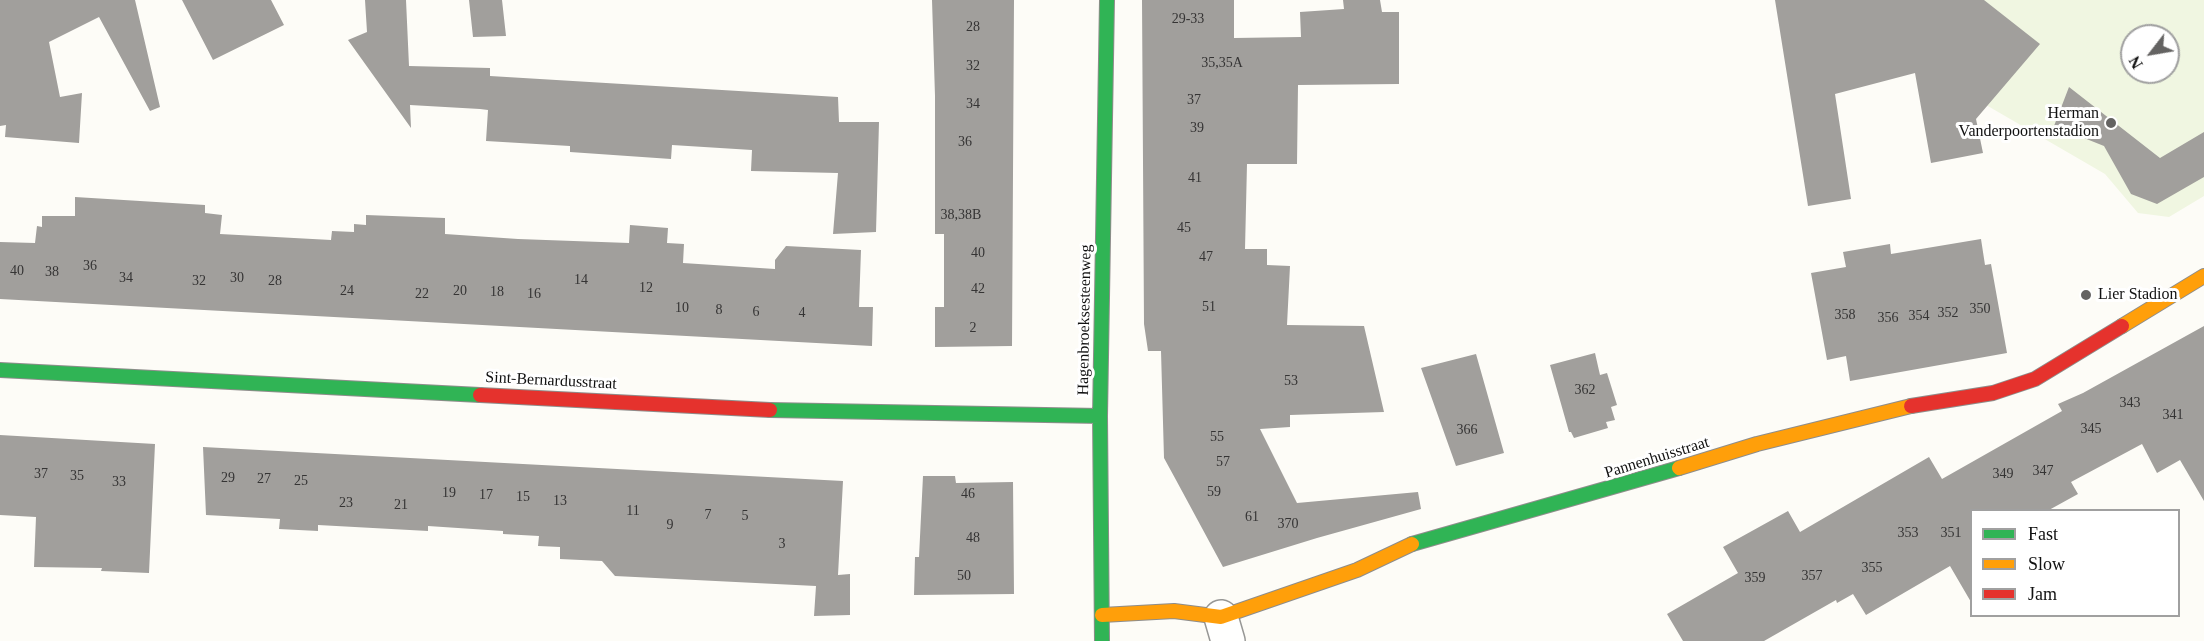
<!DOCTYPE html>
<style>
body{margin:0}
#map{position:relative;width:2204px;height:641px;overflow:hidden;background:#fdfcf7;font-family:Georgia,serif}
canvas{display:block}
.legend{position:absolute;left:1970px;top:509px;width:210px;height:108px;box-sizing:border-box;background:#fff;border:2px solid #a0a0a0;margin:0;padding:8px 10px;list-style:none;font-size:18px;color:#111}
.legend li{display:flex;align-items:center;gap:12px;height:30px}
.legend b{width:30px;border:2px solid #a0a0a0}
.north{position:absolute;left:2120px;top:24px;width:60px;height:60px;box-sizing:border-box;background:#fff;border:2px solid #a0a0a0;border-radius:50%;rotate:239deg;font-size:16px;font-weight:700;line-height:24px;text-align:center;color:#111}
.north::after{content:'';display:block;margin:auto;width:21px;height:27px;background:#646362;clip-path:polygon(50% 0,100% 100%,50% 72%,0 100%)}
</style>
<div id="map">
<canvas width="2204" height="641"></canvas>
<ul class="legend">
<li><b style="height:8px;background:#30b455"></b>Fast</li>
<li><b style="height:8px;background:#ff9f0a"></b>Slow</li>
<li><b style="height:8px;background:#e5322d"></b>Jam</li>
</ul>
<div class="north">N</div>
</div>
<script>
const ctx = document.querySelector('canvas').getContext('2d');
ctx.lineJoin = 'round';
function paint(path, color) { ctx.fillStyle = color; ctx.fill(path, 'evenodd'); }
function strokePath(path, color, width, dash) { ctx.strokeStyle = color; ctx.lineWidth = width; ctx.lineCap = dash ? 'butt' : 'round'; ctx.setLineDash(dash || []); ctx.stroke(path); }
function label(font, color, halo, rows, align = 'center') {
  ctx.font = font + ' Georgia,serif'; ctx.lineWidth = 6; ctx.setLineDash([]); ctx.textBaseline = 'middle'; ctx.strokeStyle = halo; ctx.fillStyle = color; for (const [text, x, y, turn = 0] of rows) {
    ctx.save(); ctx.translate(x, y); ctx.rotate((+turn || 0) * Math.PI / 180); ctx.textAlign = isNaN(turn) ? turn : align; if (halo) ctx.strokeText(text, 0, 0); ctx.fillText(text, 0, 0); ctx.restore();
  }
}
const pitch = new Path2D(`
 M1857 0H2204V196L2169 217 2138 213 2105 174 1924 69ZM2132 36H2168V72H2132Z`);
const building = new Path2D(`
 M0 0H135L160 107 150 111 99 17 49 42 60 97 82 93 79 143 5 137 6 125 0 126Z
 M182 0H271L284 25 213 60Z
 M365 0H406L409 66 490 68V76L838 97 839 122H879L876 232 833 234 838 173 751 171 752 150 672 145 671 159 570 152V146L486 141 488 110 480 109 410 105 411 128 348 40 367 32Z
 M469 0H502L506 36 473 37Z
 M932 0H1014L1012 346 935 347V307H944V234H935V96Z
 M1142 0H1234V38L1301 37 1300 12 1344 9 1343 0H1380L1382 12H1399V84L1298 85 1297 164H1247L1245 249H1267V265L1290 266 1287 325 1364 326 1384 412 1290 415V427L1260 429 1297 503 1418 492 1421 509 1317 538 1223 567 1176 480 1164 458 1161 351H1148L1144 324Z
 M1775 0H1984L2040 44 1976 119 1983 153 1931 163 1915 73 1835 94 1851 199 1808 206Z
 M2069 87 2160 158 2204 132V177L2157 204 2131 194 2104 146 2054 126Z
 M75 197 205 205V213L222 215 220 234 331 240 332 231 354 232V224L366 225V215L445 218V234L518 239 629 243 630 225 668 228 667 243 684 244 683 263 775 269V260L786 246 861 250 859 307H873L872 346 0 299V242L35 243 37 226 42 227V216H75Z
 M1981 239 1985 265 1991 264 2007 353 1850 381 1846 356 1827 360 1811 273 1846 267 1843 252 1890 244 1891 254Z
 M2204 326V501L2180 460 2157 473 2142 444 2071 482 2078 494 2049 510H1971V602L1950 566 1866 615 1853 594 1837 603 1836 600 1764 641H1683L1667 614 1738 573 1723 547 1788 511 1800 532 1929 457 1942 479 2062 411 2058 404 2083 393Z
 M1595 353 1600 375 1607 373 1617 405 1611 407 1615 420 1606 422 1608 428 1574 438 1571 432H1569L1550 365Z
 M1476 354 1504 453 1456 466 1421 368Z
 M0 435 155 444 149 573 101 571 102 568 34 567 36 517 0 515Z
 M203 447 843 481 838 575 850 574V615L814 616 816 586 615 576 602 561 560 559V547L538 546 539 536 503 534V531L428 526V531L318 525V531L279 529 280 519 206 515Z
 M923 476H955L956 483 1013 482 1014 594 914 595 915 557H919Z`);
const street = new Path2D(`
 M1221 617 1228 641`);
const fast = new Path2D(`
 M0 370 480 395
 M770 410 1100 416
 M1412 544 1679 468
 M1102 641 1100 416 1107 0`);
const slow = new Path2D(`
 M2122 326 2204 276
 M1679 468 1757 444 1911 406
 M1102 615 1174 611 1221 617 1357 570 1412 544`);
const jam = new Path2D(`
 M480 395 770 410
 M1911 406 1993 393 2035 379 2122 326`);
const markers = [
 [2111,123,6,"#646362"],
 [2086,295,6,"#646362"]
];
const numberNames = [
 ["29-33",1188,19],
 ["28",973,27],
 ["35,35A",1222,63],
 ["32",973,66],
 ["37",1194,100],
 ["34",973,104],
 ["39",1197,128],
 ["36",965,142],
 ["41",1195,178],
 ["38,38B",961,215],
 ["45",1184,228],
 ["40",978,253],
 ["47",1206,257],
 ["36",90,266],
 ["40",17,271],
 ["38",52,272],
 ["34",126,278],
 ["30",237,278],
 ["14",581,280],
 ["32",199,281],
 ["28",275,281],
 ["12",646,288],
 ["42",978,289],
 ["24",347,291],
 ["20",460,291],
 ["18",497,292],
 ["22",422,294],
 ["16",534,294],
 ["51",1209,307],
 ["10",682,308],
 ["350",1980,309],
 ["8",719,310],
 ["6",756,312],
 ["4",802,313],
 ["352",1948,313],
 ["358",1845,315],
 ["354",1919,316],
 ["356",1888,318],
 ["2",973,328],
 ["53",1291,381],
 ["362",1585,390],
 ["343",2130,403],
 ["341",2173,415],
 ["345",2091,429],
 ["366",1467,430],
 ["55",1217,437],
 ["57",1223,462],
 ["347",2043,471],
 ["37",41,474],
 ["349",2003,474],
 ["35",77,476],
 ["29",228,478],
 ["27",264,479],
 ["25",301,481],
 ["33",119,482],
 ["59",1214,492],
 ["19",449,493],
 ["46",968,494],
 ["17",486,495],
 ["15",523,497],
 ["13",560,501],
 ["23",346,503],
 ["21",401,505],
 ["11",633,511],
 ["7",708,515],
 ["5",745,516],
 ["61",1252,517],
 ["370",1288,524],
 ["9",670,525],
 ["353",1908,533],
 ["351",1951,533],
 ["48",973,538],
 ["3",782,544],
 ["355",1872,568],
 ["50",964,576],
 ["357",1812,576],
 ["359",1755,578]
];
const poiNames = [
 ["Herman",2099,114],
 ["Vanderpoortenstadion",2099,132],
 ["Lier Stadion",2098,295,"left"]
];
const streetNames = [
 ["Hagenbroeksesteenweg",1085,320,-89],
 ["Sint-Bernardusstraat",551,381,3],
 ["Pannenhuisstraat",1657,458,-17]
];
paint(pitch, '#f0f6e1');
paint(building, '#a19f9c');
strokePath(street, '#979795', 36);
strokePath(fast, '#8e8d8b', 16);
strokePath(slow, '#8e8d8b', 16);
strokePath(jam, '#8e8d8b', 16);
strokePath(street, '#fffffe', 33);
strokePath(fast, '#30b455', 14);
strokePath(slow, '#ff9f0a', 14);
strokePath(jam, '#e5322d', 14);
for (const [x, y, r, color] of markers) { const dot = new Path2D(); dot.arc(x, y, r, 0, 2 * Math.PI); ctx.fillStyle = color; ctx.fill(dot); strokePath(dot, '#fff', 2); }
label('14px', '#353434', null, numberNames);
label('16px', '#111', '#fff', poiNames, 'right');
label('16px', '#111', '#fff', streetNames);
</script>
